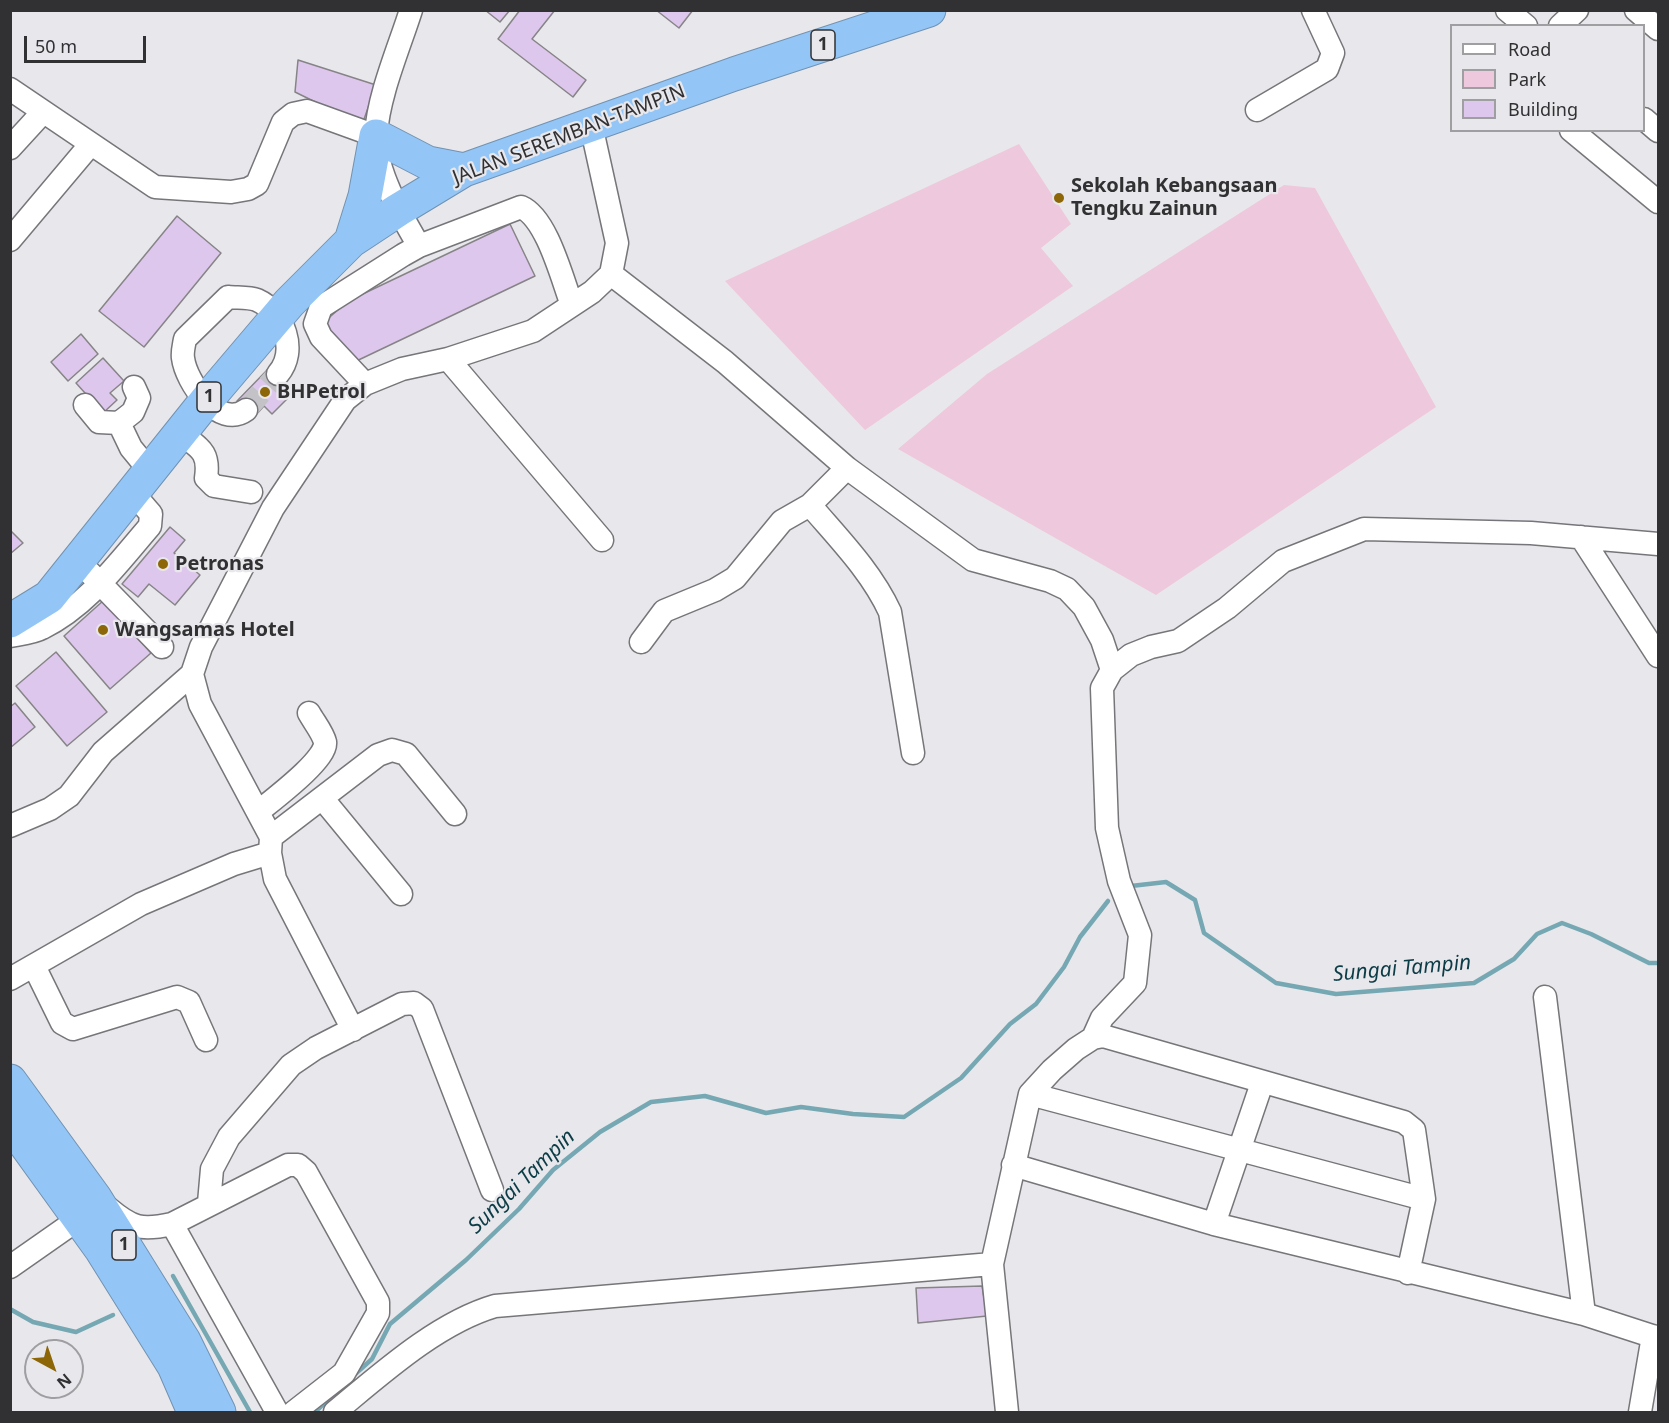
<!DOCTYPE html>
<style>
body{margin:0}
#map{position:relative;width:1669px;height:1423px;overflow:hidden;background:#e8e8ec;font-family:"Noto Sans",sans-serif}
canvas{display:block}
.frame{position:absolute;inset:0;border:12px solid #313133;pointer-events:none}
.legend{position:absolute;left:1450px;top:24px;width:195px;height:108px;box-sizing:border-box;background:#e8e8ec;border:2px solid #9f9fa2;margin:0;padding:8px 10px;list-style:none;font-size:18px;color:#313133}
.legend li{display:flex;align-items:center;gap:12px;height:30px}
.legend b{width:30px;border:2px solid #9f9fa2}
.north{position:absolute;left:24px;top:1339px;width:60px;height:60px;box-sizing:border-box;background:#e8e8ec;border:2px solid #9f9fa2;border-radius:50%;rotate:140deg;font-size:16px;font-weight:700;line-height:24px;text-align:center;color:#313133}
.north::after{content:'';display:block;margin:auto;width:21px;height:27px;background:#8c6607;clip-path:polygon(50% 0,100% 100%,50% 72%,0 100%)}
.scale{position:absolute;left:24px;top:36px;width:122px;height:27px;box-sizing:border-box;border:3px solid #313133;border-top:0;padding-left:8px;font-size:18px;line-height:21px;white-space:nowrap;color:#313133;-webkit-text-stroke:4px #e8e8ec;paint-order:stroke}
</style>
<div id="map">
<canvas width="1669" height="1423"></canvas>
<div class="frame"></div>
<ul class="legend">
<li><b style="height:8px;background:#fff"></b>Road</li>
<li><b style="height:16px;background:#eec8dc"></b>Park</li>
<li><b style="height:16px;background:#dec7ec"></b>Building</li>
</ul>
<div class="north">N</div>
<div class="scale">50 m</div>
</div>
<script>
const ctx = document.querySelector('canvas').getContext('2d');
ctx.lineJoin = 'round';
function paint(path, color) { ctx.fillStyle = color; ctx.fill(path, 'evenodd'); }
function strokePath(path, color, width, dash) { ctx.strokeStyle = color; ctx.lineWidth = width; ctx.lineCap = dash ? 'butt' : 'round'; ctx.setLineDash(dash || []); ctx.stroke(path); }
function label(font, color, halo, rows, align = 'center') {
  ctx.font = font + ' "Noto Sans",sans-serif'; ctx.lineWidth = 4.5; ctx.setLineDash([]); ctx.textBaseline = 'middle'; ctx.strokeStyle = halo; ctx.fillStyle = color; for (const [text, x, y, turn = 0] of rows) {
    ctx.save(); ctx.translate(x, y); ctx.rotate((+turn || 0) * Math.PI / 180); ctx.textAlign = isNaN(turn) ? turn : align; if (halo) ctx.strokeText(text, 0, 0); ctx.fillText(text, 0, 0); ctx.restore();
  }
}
const green = new Path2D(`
 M1019 144 1071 224 1041 248 1073 286 865 430 725 281Z
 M1284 185 1315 188 1436 407 1156 595 898 449 987 374Z`);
const stream = new Path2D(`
 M1131 886 1166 882 1195 900 1204 933 1276 983 1336 994 1474 983 1514 959 1537 934 1562 923 1591 934 1649 963H1658
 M173 1276 250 1412
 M10 1309 33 1322 76 1332 113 1315
 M353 1376 372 1359 390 1324 466 1260 519 1209 553 1170 600 1132 651 1102 705 1096 766 1113 801 1107 853 1114 904 1117 961 1078 1010 1024 1036 1004 1064 967 1080 937 1108 901
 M315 1412 334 1394`);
const building = new Path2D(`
 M485 10H510L500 22Z
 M520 10H555L532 39 586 80 573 97 498 39Z
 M656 10H693L679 28Z
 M298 60 376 85 362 125 295 92Z
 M177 216 221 253 144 347 99 311Z
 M510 224 535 276 348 365 323 323 348 301Z
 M81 334 98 354 68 381 51 362Z
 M103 358 124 381 110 393 117 400 103 413 76 383Z
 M270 367 286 382 281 388 290 396 272 414 264 406 254 417 237 401Z
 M170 527 185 540 174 553 200 575 175 605 149 584 138 597 122 584Z
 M10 530 23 543 10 554Z
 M104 600 151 653 110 689 64 636Z
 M56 652 107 712 67 746 16 686Z
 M15 703 35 727 10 748V707Z
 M982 1286 987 1316 918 1323 916 1288Z`);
const minorTunnel = new Path2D(`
 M246 410 278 374`);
const minor = new Path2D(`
 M411 10C399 48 378 96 376 135 374 170 402 217 419 246
 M1507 10 1526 26
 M1636 10 1658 29
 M1560 26 1577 10
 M10 89 155 187 231 192 248 189 257 184 283 122 293 114 307 111 376 136
 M1257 110 1327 69 1333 53 1313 10
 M1644 119 1658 131
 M1571 130 1658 202
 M10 148 43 112
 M10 240 90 145
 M611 274 725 362 847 468 810 505 782 521 735 578 715 590 664 611 641 642
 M448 359 602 540
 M365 384 321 337 315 324 321 307 403 255 419 246 521 207C547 218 562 279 572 305
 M134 387 139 398 133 412 119 423 131 448 150 471
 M85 405 99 422 119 423
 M246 410C219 430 186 382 183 358 182 352 184 345 185 339L228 297C237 298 249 297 257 300 284 312 298 351 278 374
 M180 433C199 448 210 451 206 478L214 486 251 492
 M847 468 973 560 1050 581 1067 589 1084 607 1102 640 1112 670
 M810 505C839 539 871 571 890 612L913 753
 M1581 537 1658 656
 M90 573 162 647
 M10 636C20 634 33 633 42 628 87 606 118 563 150 526L151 514 132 492
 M322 798 401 894
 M258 812C271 801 328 759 325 742 323 733 314 722 309 713
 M10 826 50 809 69 796 103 752 192 674
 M271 837 378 755 392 750 406 754 455 814
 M34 966 62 1023 73 1029 177 997 189 1002 206 1040
 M10 979 141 904 234 864 270 853
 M1545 997 1584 1314
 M353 1030 275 879 270 853 271 837 200 704 192 674 201 647 273 508 345 400 365 384 402 369 448 359 533 331 592 292 611 274 617 243 591 125
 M1093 1038 1102 1018 1135 983 1140 935 1119 881 1107 828 1102 688 1112 670 1131 655 1151 647 1178 641 1227 608 1283 561 1364 529 1531 533 1658 544
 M1030 1094 1424 1199
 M1013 1165 1214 1224 1584 1314 1658 1338
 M209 1203 212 1169 229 1137 291 1065 316 1048 402 1004 414 1003 422 1009 492 1190
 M108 1208C132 1228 141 1231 172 1224L288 1165H298L306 1172 378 1302V1313L344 1373 294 1412
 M172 1224 277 1412
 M1214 1224 1262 1083
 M10 1267 80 1218
 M335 1412C381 1374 437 1323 495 1306L992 1264
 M1007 1412 992 1264 1030 1094 1052 1070 1076 1049 1093 1038 1103 1036 1404 1122 1414 1130 1424 1199 1408 1273
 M1640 1412 1653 1336`);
const highway = new Path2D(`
 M351 241 365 196 376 136 428 163 464 170
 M10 621 49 597 205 402 289 303 351 241 398 210 464 170 734 74 929 10
 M10 1081 95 1198 184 1341 219 1412
 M10 1123 101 1249 174 1366 194 1412`);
const markers = [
 [1059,198,6,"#8c6607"],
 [265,392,6,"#8c6607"],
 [163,564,6,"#8c6607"],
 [103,630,6,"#8c6607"]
];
const shields = [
 [823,45,24],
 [209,397,24],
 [124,1245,24]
];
const shieldNames = [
 ["1",823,45],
 ["1",209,397],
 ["1",124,1245]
];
const streetNames = [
 ["JALAN SEREMBAN-TAMPIN",569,135,-21]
];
const poiNames = [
 ["Sekolah Kebangsaan",1071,186],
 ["Tengku Zainun",1071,209],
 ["BHPetrol",277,392],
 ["Petronas",175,564],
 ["Wangsamas Hotel",115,630]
];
const waterNames = [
 ["Sungai Tampin",1402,969,-5],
 ["Sungai Tampin",522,1182,-44]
];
paint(green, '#eec8dc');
strokePath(stream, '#76a8b4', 4.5);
paint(building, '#dec7ec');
strokePath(building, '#868487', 1.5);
strokePath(minorTunnel, '#c3c3c7', 22, [22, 11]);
strokePath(minor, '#76767a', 25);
strokePath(highway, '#7192b2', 35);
strokePath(minor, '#fff', 22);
strokePath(highway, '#93c6f6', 33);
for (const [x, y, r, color] of markers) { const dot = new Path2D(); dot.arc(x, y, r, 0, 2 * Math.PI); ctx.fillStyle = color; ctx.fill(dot); strokePath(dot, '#e8e8ec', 2); }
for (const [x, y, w] of shields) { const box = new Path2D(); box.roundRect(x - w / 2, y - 15, w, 30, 4.5); ctx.fillStyle = '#e8e8ec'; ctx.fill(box); strokePath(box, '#313133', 1.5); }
label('bold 18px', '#313133', null, shieldNames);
label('20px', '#313133', '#e8e8ec', streetNames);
label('bold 20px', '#313133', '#e8e8ec', poiNames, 'left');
label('italic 21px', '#0c3c46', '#e8e8ec', waterNames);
</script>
